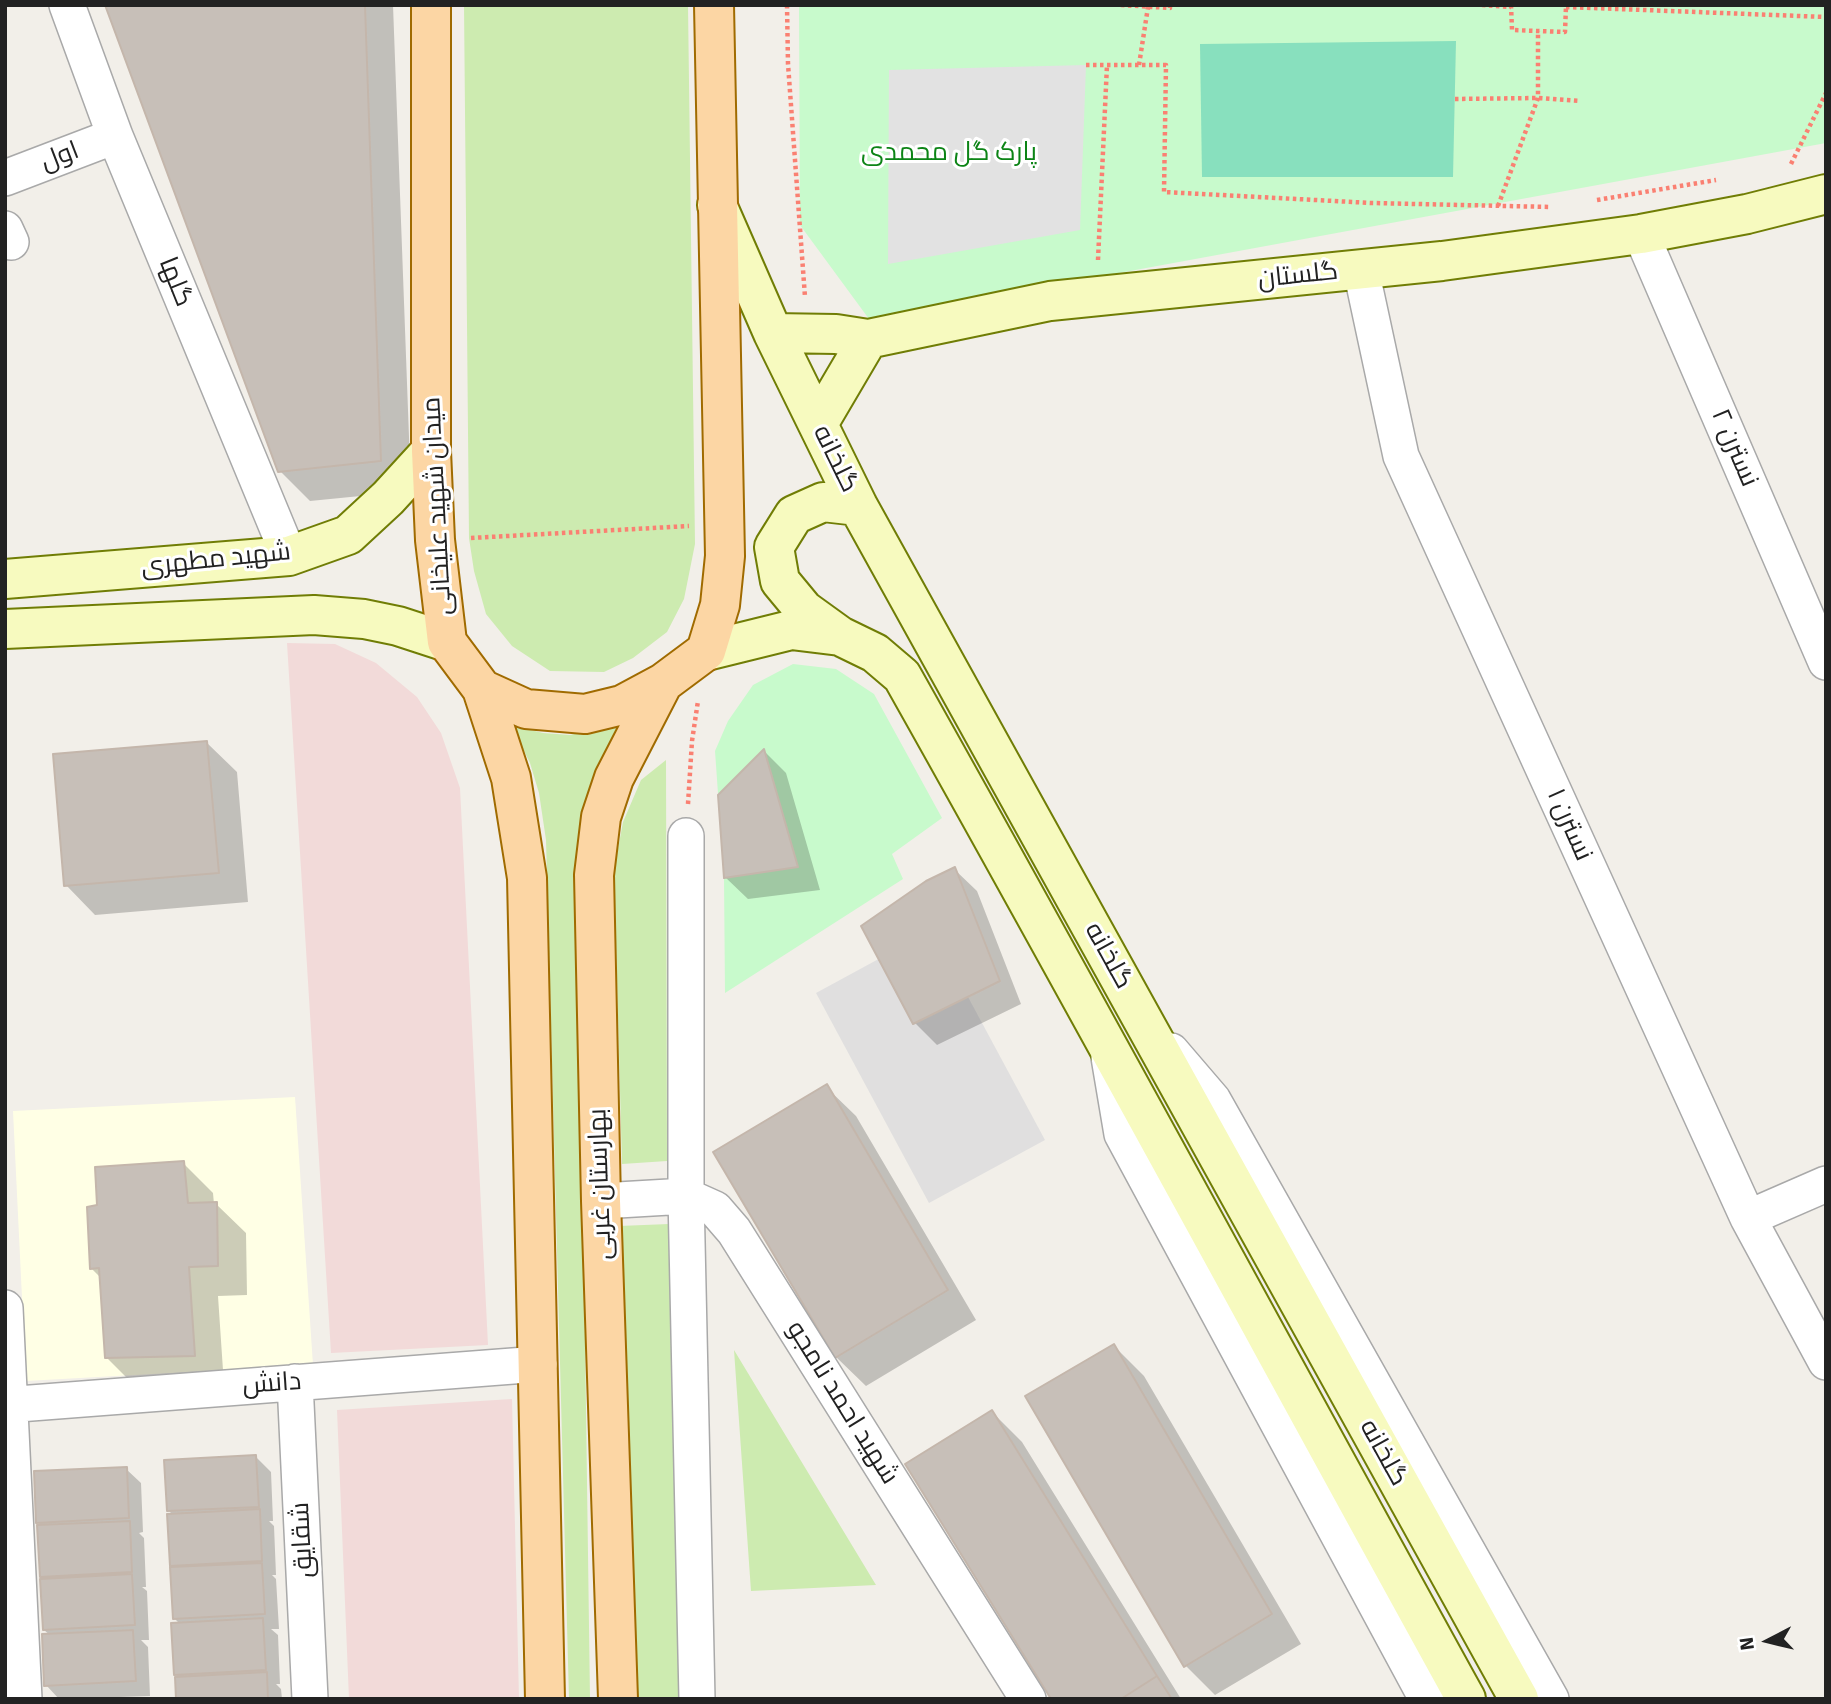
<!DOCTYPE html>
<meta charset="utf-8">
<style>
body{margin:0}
#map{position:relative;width:1831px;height:1704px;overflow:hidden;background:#f2efe9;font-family:Signika,sans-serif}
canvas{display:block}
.frame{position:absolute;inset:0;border:7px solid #222;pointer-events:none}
.north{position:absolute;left:1733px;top:1606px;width:70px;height:70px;-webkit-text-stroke:5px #fff;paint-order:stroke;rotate:263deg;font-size:19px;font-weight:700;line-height:28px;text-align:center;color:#222}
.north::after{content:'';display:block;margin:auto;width:24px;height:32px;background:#222;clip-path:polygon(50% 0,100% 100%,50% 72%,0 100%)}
</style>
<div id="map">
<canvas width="1831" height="1704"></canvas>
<div class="frame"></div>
<div class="north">N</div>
</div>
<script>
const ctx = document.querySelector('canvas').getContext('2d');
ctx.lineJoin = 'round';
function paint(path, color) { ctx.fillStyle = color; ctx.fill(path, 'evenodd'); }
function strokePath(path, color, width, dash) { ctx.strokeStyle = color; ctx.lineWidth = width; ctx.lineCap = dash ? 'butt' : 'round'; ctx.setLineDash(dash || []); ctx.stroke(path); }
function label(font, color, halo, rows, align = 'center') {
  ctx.font = font + ' Signika,Cairo,sans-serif'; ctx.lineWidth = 6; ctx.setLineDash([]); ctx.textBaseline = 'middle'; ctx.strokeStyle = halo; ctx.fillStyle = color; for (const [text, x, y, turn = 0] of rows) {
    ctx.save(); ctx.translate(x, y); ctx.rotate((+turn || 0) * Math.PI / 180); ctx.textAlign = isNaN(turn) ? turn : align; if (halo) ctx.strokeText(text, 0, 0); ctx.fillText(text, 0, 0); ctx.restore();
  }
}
const residential = new Path2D(`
 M932 930 1045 1140 929 1203 816 993Z`);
const commercial = new Path2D(`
 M287 643 335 644 376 663 417 697 441 733 460 788 488 1345 331 1353Z
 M512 1399 519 1699H349L337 1410Z`);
const education = new Path2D(`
 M295 1097 313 1365 26 1381 13 1111Z`);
const grass = new Path2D(`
 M464 5H688L695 544 684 599 667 632 633 658 604 672 550 671 512 646 486 614 474 571 469 538Z
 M618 724 601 765 579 901 590 1699H569L546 840 539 793 530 763 511 725 543 733 570 735Z
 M666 760 667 1161 622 1164 614 870 623 822 641 780Z
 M669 1224 681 1699H631L619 1226Z
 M734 1350 876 1585 751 1591Z`);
const park = new Path2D(`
 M799 5H1826V143L869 319 800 225Z
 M793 664 836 669 874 694 942 818 892 854 903 879 725 993 724 878 715 751 728 721 753 685Z`);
const pitch = new Path2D(`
 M1456 41 1453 177H1202L1200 44Z`);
const parking = new Path2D(`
 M1086 65 1080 230 888 264 889 70Z`);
const shadow = new Path2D(`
 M106 5H393L411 491 310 501 280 471Z
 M207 743 237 772 248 902 95 915 66 885Z
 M764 751 786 773 820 890 748 899 725 877Z
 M954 869 977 891 1021 1004 937 1045 915 1023Z
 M826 1087 856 1116 976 1320 866 1386 836 1357Z
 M183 1163 213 1193 214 1204H216L246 1233 247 1295 218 1296 224 1385 137 1388 107 1358 102 1279 91 1268 99 1206Z
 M1114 1346 1144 1376 1301 1644 1215 1695 1185 1665Z
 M992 1412 1022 1442 1181 1699H1053Z
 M256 1457 271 1472 273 1521H269L274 1526 276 1575H272L276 1579 279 1629H271L278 1635 280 1684H276L281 1689 282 1699H178L180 1678 175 1674 180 1624 174 1618 175 1569 172 1565 173 1515 169 1511Z
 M126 1469 141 1483 143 1532 139 1533 144 1538 146 1587H142L147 1591 149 1640H141L148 1647 150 1696 59 1699 46 1685 51 1636 44 1630 46 1580 42 1576 43 1527 38 1522Z`);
const building = new Path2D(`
 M105 5H365L381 461 278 472Z
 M207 741 219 873 64 886 53 754Z
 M764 749 798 867 724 878 718 795Z
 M955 867 1000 981 913 1024 861 926 926 881Z
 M827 1084 948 1290 835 1358 713 1152Z
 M184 1161 188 1203 217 1202 218 1266 189 1267 195 1356 105 1358 99 1268 90 1269 87 1207 97 1205 95 1167Z
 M1114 1344 1272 1614 1184 1667 1025 1396Z
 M992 1410 1157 1676 1121 1699H1051L905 1464Z
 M256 1455 259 1507 167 1511 164 1460Z
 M127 1467 129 1518 36 1523 34 1471Z
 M260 1509 262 1561 170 1566 167 1514Z
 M130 1521 132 1572 40 1577 37 1525Z
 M262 1563 265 1614 173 1619 170 1567Z
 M132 1574 135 1625 43 1630 40 1579Z
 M263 1618 266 1670 174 1675 171 1623Z
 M133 1630 136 1681 44 1686 42 1634Z
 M267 1672 268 1699H176L175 1677Z
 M1157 1676 1172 1699H1121Z`);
const path = new Path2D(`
 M787 5 788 64 805 297
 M1121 5 1170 8V5
 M1482 5 1511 7
 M1511 5 1512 30 1565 32 1566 6
 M1566 7 1826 17
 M1086 65H1166L1164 192 1372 203 1551 207
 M1139 65 1148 7
 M1455 99 1538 98 1580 101
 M1791 164 1826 93
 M1597 200 1716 180
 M1498 206 1538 98V31
 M1098 260 1107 65
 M471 538 689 526
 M688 804 692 741 698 701`);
const street = new Path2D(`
 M67 5 115 136 289 556
 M5 178 115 136
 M5 229 11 242
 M1641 234 1826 662
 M1361 270 1401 456 1748 1218 1826 1362
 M686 836V1196L697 1699
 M1171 1051 1213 1100 1551 1699
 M1109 1057 1122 1134 1427 1699
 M601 1201 686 1196 715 1209 734 1231 1028 1699
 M1748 1218 1826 1184
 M5 1308 24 1699
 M295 1382 310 1699
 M5 1405 539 1364`);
const secondary = new Path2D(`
 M717 205 773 333 858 506 1519 1699
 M773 333 836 334 868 339 1050 301 1442 261 1641 234 1747 214 1826 194
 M818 424 868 339
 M5 579 289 556 348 535 388 498 431 451
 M5 629 314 615 364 619 398 626 447 642
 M840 636 804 610 780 581 774 547 794 515 823 502 858 506
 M706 651 791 630 840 636 875 653 902 676C1093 1015 1278 1358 1466 1699`);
const primary = new Path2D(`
 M431 5V451L435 540 447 642 482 689 526 709 585 714 622 705 663 683 706 651 720 605 725 556 714 5
 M482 689 511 778 527 878 545 1699
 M618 1699 601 1201 594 875 601 817 614 778 663 683`);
const parkNames = [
 ["پارک گل محمدی",949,153]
];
const streetNames = [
 ["اول",60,157,-21],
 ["گلستان",1298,276,-6],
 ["گلها",175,282,68],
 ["نسترن ۲",1734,448,67],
 ["گلخانه",835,459,64],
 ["میدان شهید علیخانی",438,506,-93],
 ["شهید مطهری",216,560,-6],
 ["نسترن ۱",1569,825,66],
 ["گلخانه",1108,956,61],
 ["بهارستان غربی",601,1184,-92],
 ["دانش",272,1384,-4],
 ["شهید احمد نامجو",842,1403,58],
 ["گلخانه",1383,1453,61],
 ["شقایق",303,1540,-93]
];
paint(residential, '#e0dfdf');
paint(commercial, '#f2dad9');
paint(education, '#ffffe5');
paint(grass, '#cdebb0');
paint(park, '#c8facc');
paint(pitch, '#88e0be');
paint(parking, '#e2e2e2');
paint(shadow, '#0003');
paint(building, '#c7bfb8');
strokePath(building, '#c4b6ab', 2);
strokePath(street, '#a9a9a9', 38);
strokePath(secondary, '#707d05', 42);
strokePath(primary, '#a06b00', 42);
strokePath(path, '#fa8072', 4.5, [3.5, 3.5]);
strokePath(street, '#fff', 35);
strokePath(secondary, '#f7fabf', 38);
strokePath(primary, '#fcd6a4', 38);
label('26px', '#0c8416', '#fff', parkNames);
label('26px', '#222', '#fff', streetNames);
</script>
